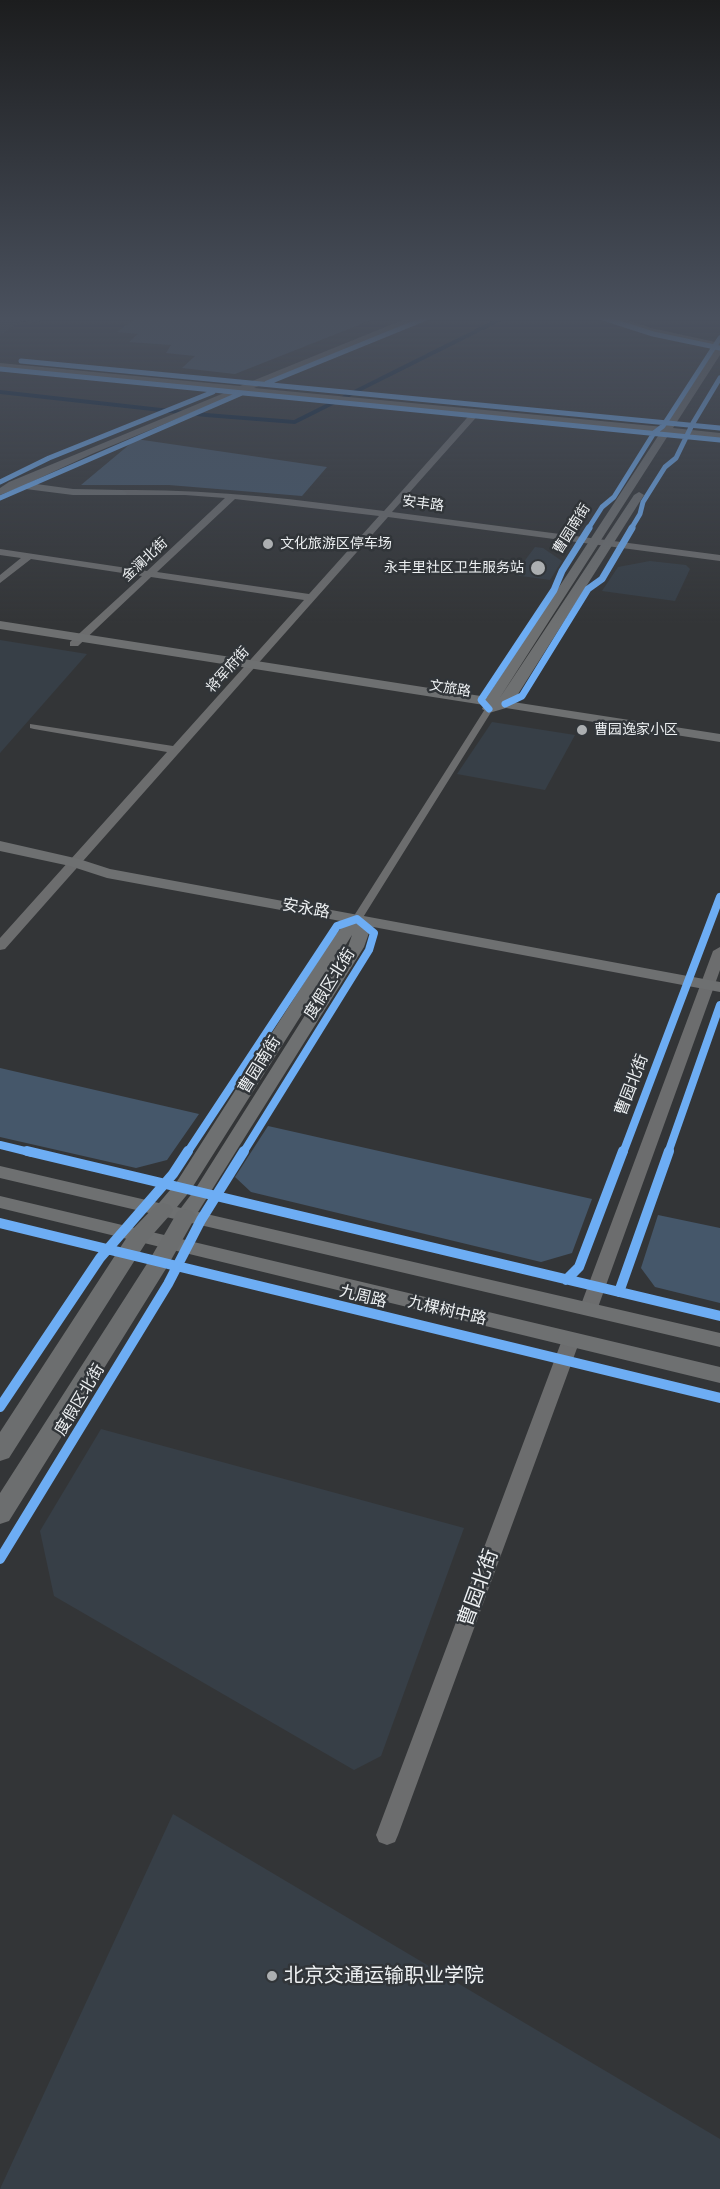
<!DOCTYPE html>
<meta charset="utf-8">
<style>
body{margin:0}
canvas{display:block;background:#333537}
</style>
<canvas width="720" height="2189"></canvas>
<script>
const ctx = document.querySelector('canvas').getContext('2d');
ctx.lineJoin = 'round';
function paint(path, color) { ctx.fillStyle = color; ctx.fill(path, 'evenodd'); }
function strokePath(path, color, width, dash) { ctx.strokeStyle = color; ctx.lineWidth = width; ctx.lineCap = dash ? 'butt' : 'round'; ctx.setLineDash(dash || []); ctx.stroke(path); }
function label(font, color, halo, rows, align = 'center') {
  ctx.font = font + ' "Fira Sans","Noto Sans SC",sans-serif'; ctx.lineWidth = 5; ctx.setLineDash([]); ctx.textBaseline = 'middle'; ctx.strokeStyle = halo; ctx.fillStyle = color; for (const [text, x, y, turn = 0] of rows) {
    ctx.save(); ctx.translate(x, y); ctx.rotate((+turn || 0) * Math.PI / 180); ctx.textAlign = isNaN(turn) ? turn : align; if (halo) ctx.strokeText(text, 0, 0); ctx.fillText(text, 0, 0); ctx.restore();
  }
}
const built = new Path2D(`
 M0 317H46L37 323 22 321 0 335Z
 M535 547 543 548 562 561 550 580 514 575Z
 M650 561 686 565 690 569 675 601 602 591 618 567Z
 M0 640 87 654 0 753Z
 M492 722 575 735 545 790 457 774Z
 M101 1429 464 1528 381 1756 354 1770 54 1596 40 1531Z
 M173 1814 720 2139V2189H0Z`);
const green = new Path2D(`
 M137 317H379L235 374 182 368 195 356 166 353 171 345 129 342 138 334 117 332Z
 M136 439 327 467 302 496 169 485H81Z
 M0 1068 199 1114 167 1160 136 1168 0 1137Z
 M268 1126 592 1199 572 1253 541 1262 251 1192 235 1177Z
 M658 1215 720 1228V1303L655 1287 641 1268Z`);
const canal = new Path2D(`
 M500 317H509L295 424 206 417 0 394V390L206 413 294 420Z`);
const minor = new Path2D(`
 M489 706 493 709 362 919 361 921H353L352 919 485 709Z`);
const tertiary = new Path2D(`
 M474 410 481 412 392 512 720 555V561L388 517 5 949 0 950V938L167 752 34 729 30 728V724L173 746 304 600 151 577 78 646H70V642L142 576 31 559 0 583V575L21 558 0 555V549L147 571 225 498 185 495H119L117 493 122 490C211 489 295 499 384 511ZM235 499 379 516 309 594 157 572Z
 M720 947V970L597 1310 594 1314H582L579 1310 713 951Z
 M571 1334 577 1336 580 1340 398 1835 395 1842 387 1845 379 1842 376 1835 562 1340 565 1336Z`);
const secondary = new Path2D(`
 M410 317H423L254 388 664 427 716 348 646 332 605 317H619L651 328 720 343V355L673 428 720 433V439L669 434 499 699 634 495 639 492 644 495 513 702 720 734V742L506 708 489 713 482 709 484 705 0 629V621L487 697 660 433 242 392 94 453 29 483 73 489 122 490 127 493 126 495H73L18 488 0 495V488L9 482 229 391 0 369V363L240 386Z
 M0 841 79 859 110 869 720 982V992L368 926 370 930 364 947 198 1212 720 1333V1347L0 1178V1166L159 1203 176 1183 332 939 346 922 107 878 70 866 0 851ZM352 935 348 947 196 1188 181 1208 177 1207 190 1191Z
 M0 1196 720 1367V1383L0 1208Z`);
const primary = new Path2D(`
 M163 1203 170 1205 173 1210 170 1215 147 1241 9 1458 0 1461V1432L131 1231 156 1205Z
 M185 1209 192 1211 196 1216 167 1267 9 1521 0 1524V1493L150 1259 178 1211Z`);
const cyclewayFar3 = new Path2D(`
 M600 317 653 334 720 348
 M21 361 720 428
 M0 369 720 440
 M267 383 429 317
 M0 482 49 458 213 392
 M0 498 242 393
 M588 529 602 507 614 497 654 433 663 426 720 338
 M631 529 640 514 643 502 665 467 676 458 693 423 720 378`);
const cyclewayFar2 = new Path2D(`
 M505 704 522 696 588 589 602 579 632 528
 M489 709 481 700 554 590 562 571 589 528`);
const cyclewayFar1 = new Path2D(`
 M0 1145 33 1153
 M187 1153 337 926 357 919 374 933 369 950 243 1153
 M623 1153 720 897
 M668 1153 720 1005`);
const cycleway = new Path2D(`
 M27 1151 720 1316
 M0 1223 720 1398
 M566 1280 579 1267 623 1151
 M619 1292 669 1151
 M0 1407 100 1258 173 1174 188 1151
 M0 1559 168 1284 201 1220 244 1151`);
const markers = [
 [268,544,6,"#acafb1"],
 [538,568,8,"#acafb1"],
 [582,730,6,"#acafb1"],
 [272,1976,6,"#acafb1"]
];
const farStreetnames = [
 ["安丰路",423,504,7],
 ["曹园南街",572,529,-58],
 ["金澜北街",145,560,-43],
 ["将军府街",228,670,-48],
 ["文旅路",450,689,9]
];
const farPoinames = [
 ["文化旅游区停车场",280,544],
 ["永丰里社区卫生服务站",524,568,"right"],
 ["曹园逸家小区",594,730]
];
const streetNames = [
 ["安永路",306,909,10],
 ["度假区北街",330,984,-58],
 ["曹园南街",260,1065,-58],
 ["曹园北街",632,1085,-69],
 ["九周路",363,1297,14],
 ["九棵树中路",447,1311,13],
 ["度假区北街",80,1400,-59]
];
const nearStreetnames = [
 ["曹园北街",479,1588,-70]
];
const nearPoinames = [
 ["北京交通运输职业学院",284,1976]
];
paint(built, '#373f47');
paint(green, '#45576a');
paint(canal, '#061f3a');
paint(minor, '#6c6d6e');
paint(tertiary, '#6c6d6e');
paint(secondary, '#6e7071');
paint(primary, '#6c6e6f');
strokePath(cyclewayFar3, '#6dadf4', 5);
strokePath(cyclewayFar2, '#6dadf4', 7);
strokePath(cyclewayFar1, '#6dadf4', 8);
strokePath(cycleway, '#6dadf4', 10);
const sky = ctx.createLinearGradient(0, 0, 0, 624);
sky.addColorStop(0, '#1c1d1e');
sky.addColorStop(0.51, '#4a515e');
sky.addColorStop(1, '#4a515e00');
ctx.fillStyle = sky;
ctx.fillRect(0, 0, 720, 624);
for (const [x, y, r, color] of markers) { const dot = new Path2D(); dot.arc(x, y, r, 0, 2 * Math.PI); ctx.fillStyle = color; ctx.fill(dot); strokePath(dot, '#313539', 2); }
label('14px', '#edf0f2', '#313539', farStreetnames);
label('14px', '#edf0f2', '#313539', farPoinames, 'left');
label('16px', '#edf0f2', '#313539', streetNames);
label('20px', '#edf0f2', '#313539', nearStreetnames);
label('20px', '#edf0f2', '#313539', nearPoinames, 'left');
</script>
